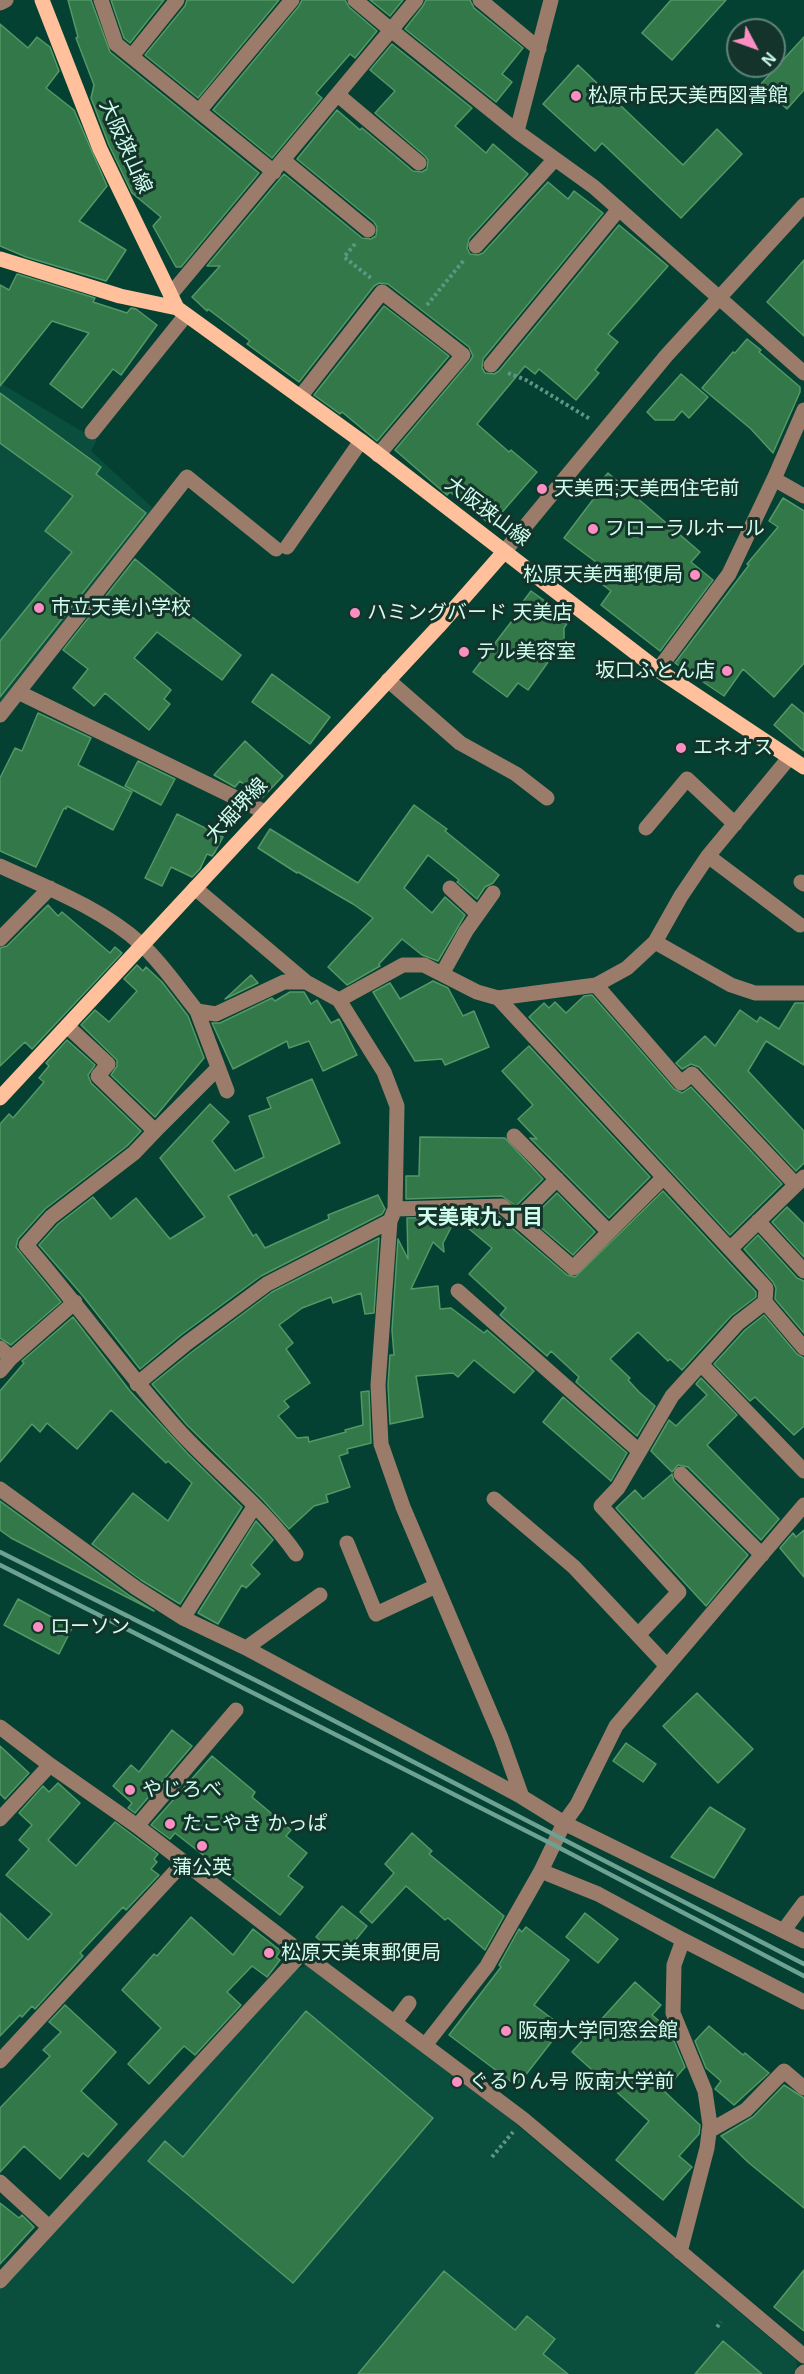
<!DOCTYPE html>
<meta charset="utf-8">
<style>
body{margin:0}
#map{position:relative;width:804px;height:2374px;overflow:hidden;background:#054132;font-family:Helvetica,sans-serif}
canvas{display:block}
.north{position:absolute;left:726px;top:18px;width:60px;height:60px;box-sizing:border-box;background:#14332a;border:2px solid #5f8478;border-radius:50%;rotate:131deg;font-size:16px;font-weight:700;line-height:24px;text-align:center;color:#d0feee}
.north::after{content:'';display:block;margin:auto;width:21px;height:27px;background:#fc8fc2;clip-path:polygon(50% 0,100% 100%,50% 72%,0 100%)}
</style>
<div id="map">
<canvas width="804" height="2374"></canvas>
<div class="north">N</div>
</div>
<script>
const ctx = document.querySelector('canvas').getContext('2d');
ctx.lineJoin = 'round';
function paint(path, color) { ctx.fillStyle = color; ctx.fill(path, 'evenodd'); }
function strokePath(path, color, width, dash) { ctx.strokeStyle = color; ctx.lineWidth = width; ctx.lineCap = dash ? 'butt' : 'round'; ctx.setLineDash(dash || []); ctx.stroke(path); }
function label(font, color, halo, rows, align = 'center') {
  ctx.font = font + ' Helvetica,"Noto Sans JP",sans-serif'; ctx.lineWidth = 6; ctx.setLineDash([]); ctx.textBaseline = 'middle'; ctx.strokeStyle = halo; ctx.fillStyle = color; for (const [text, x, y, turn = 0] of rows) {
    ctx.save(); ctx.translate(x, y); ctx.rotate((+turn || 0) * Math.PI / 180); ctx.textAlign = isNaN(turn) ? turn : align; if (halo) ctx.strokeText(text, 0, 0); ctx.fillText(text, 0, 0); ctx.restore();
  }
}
const built = new Path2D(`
 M0 383 97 440 91 451 154 509 0 707Z
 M307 1966 498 2109 796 2360 797 2369 793 2374H0V2286L296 1969Z`);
const building = new Path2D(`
 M68 0H91L110 52 259 173 181 267H176L153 226 161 217 132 193 109 145 91 98 94 85 76 38 78 37Z
 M111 0H164L130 43 124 38Z
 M187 0H279L198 98 145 55 185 6Z
 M302 0H345L349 7 377 31 355 58 350 54 316 93 322 98 272 158 213 110 299 6Z
 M370 0H403L390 16Z
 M426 0H470L474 8 523 48 502 74 512 82 496 102 405 29 423 6Z
 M671 0H726L672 60 642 33Z
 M0 24 28 48 37 37 50 47 59 71 46 88 74 110 107 186 79 221 126 250 106 281 26 257 0 246Z
 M804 37V90L787 109 760 85Z
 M392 44 472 108 455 126 486 153 493 144 528 174 469 239 467 248 470 254 478 255 483 253 548 182 568 199 574 191 603 213 483 359 482 368 485 373 494 374 499 371 619 225 668 266 608 334 618 342 595 370 599 373 576 400 539 369 535 374 525 366 477 424 509 452 511 450 537 472 491 525 450 492 447 495 395 450 470 361 473 356 469 347 388 284 379 283 374 286 299 382 247 344 250 341 208 309 207 311 192 297 220 266H207L284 174 362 238 371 239 376 236 377 227 374 222 297 159 337 110 360 130 362 128 413 171 422 172 427 169 428 160 425 156 375 113 395 91 370 70Z
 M578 65 683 165 717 129 742 154 681 218 602 143 595 151 543 104Z
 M804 260V336L767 302Z
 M17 274 95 298 93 302 127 313 131 308 136 309 157 325 121 375 113 369 82 408 50 384 89 333 52 321 0 386V285L9 290Z
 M384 306 449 356 377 441 342 412 340 414 314 395Z
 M747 339 761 350 759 352 800 387V392L773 453 751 429 702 388 733 352 735 353Z
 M681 374 708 397 689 418 682 411 674 420H655L647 412Z
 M0 393 101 467 96 474 146 513 0 697V641L72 552 45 531 73 496 0 443Z
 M608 473 700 552 691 562 713 580 660 651 601 605 611 591 588 574 596 562 564 538 598 493 594 489Z
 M783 498 804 511V663L774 697 743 669 724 696 675 663 749 565 747 564 778 527 769 521Z
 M135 559 184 599 178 606 241 655 222 680 157 632 134 658 171 690 164 699 170 704 149 730 105 693 94 706 73 688 88 669 63 650Z
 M531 591 570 619 564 628V640L528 690 518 683 507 697 473 672 518 613 516 611Z
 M272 674 330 717 310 744 252 702Z
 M792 704 804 714V751L774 725Z
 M38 713 91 738 78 765 132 792 113 830 67 806 66 809 64 808 36 867 0 851V778L15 748 22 751Z
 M245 741 283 776 261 799 240 781 235 787 214 775Z
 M138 761 175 779 161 805 125 786Z
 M414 805 447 829 445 831 499 875 493 883 485 887 477 899 457 882 459 880 428 855 404 888 432 913 445 897 465 915 438 961 422 955 402 939 379 964 380 966 347 985 328 967 373 918 353 904 298 872 297 873 258 848 270 829 358 883Z
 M177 814 223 837 215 852 212 856 207 854 200 869 192 877 171 867 162 886 145 878Z
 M48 905 58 916 62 912 110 953 115 947 122 953 32 1049 25 1042 0 1066V948L7 946Z
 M137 965 143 971 146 967 162 982 188 1016 204 1058 155 1117 111 1075 117 1066V1060L81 1025 95 1010 109 1022 137 991 124 979Z
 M251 975 258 983 225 999Z
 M433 981 448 988 463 1016 474 1011 489 1047 445 1065 442 1059 415 1061 373 992 390 983 400 999Z
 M290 992H304L311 1004 317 1000 331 1023 339 1019 357 1055 323 1071 309 1041 289 1048 287 1041 233 1069 212 1023H220L272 998 275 1001Z
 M592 995 674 1089 682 1093 691 1087 782 1184 730 1235 529 1017 544 1003 549 1008 555 1002 566 1013 584 996Z
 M795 1003H804V1065L766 1041 748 1071 804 1131V1163L796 1171 699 1067 691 1064 682 1069 676 1063 705 1036 715 1046 740 1010 757 1022 760 1017 779 1029Z
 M67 1040 95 1065 88 1075 91 1083 141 1131 127 1146 45 1209 18 1239 16 1247 19 1251 61 1302 11 1345 0 1338V1124L9 1114 13 1118 44 1082 39 1078 49 1066 46 1063Z
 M529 1046 650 1177 609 1218 530 1138 537 1139 518 1119 533 1105 502 1071Z
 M312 1079 340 1143 228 1196 253 1236 256 1234 265 1248 329 1219 328 1215 378 1195 385 1209 382 1214 261 1276 181 1335 140 1369 83 1296 39 1245 58 1224 93 1197 111 1219 136 1198 170 1239 205 1217 160 1158 210 1104 229 1122 212 1141 235 1171 264 1157 249 1116 271 1108 267 1098Z
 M420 1137 505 1138 543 1179 516 1206 502 1196 406 1199V1176H419Z
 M663 1191 756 1292V1297L731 1316 682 1370 670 1359 668 1361 638 1332 610 1359 630 1378 628 1380 639 1392 655 1406 637 1436 576 1382 579 1377 551 1351 547 1356 500 1315 506 1308 469 1274 492 1248 456 1218 443 1243 444 1252 433 1242 411 1289 438 1286 440 1309 451 1308 484 1333 487 1330 534 1371 514 1393 474 1360 458 1377 453 1373 416 1376 423 1417 390 1424 388 1385 390 1355H394L392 1330 398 1239 408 1259 407 1218 498 1216 567 1275 575 1277Z
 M557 1193 595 1232 573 1255 531 1219Z
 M787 1207 804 1224V1257L772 1222Z
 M758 1235 797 1278 804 1281V1333L775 1299 776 1288 773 1282 744 1249Z
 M379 1238 374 1313 365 1314 361 1293 333 1303 331 1297 302 1308 279 1325 293 1343 286 1349 310 1383 284 1401 289 1407 278 1416 297 1438 308 1437 309 1442 346 1432 345 1430 363 1425 361 1392 369 1391 371 1443 347 1449 348 1453 339 1456 350 1487 326 1495 328 1502 314 1506 289 1529 263 1500 187 1425 152 1384 193 1351 272 1292Z
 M764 1315 797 1354 804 1358V1426L794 1435 755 1397 750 1401 714 1364 745 1330Z
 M73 1317 130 1391 188 1454 242 1507 180 1604 141 1580 92 1544 133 1493 168 1521 192 1483 168 1461 166 1463 111 1410 77 1449 47 1423 40 1432 32 1424 0 1462V1391L24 1363 22 1361Z
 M701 1378 737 1415 707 1445 779 1519 761 1540 688 1467 678 1465 672 1472 651 1451 669 1420 676 1426 707 1395 696 1384Z
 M563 1397 627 1453 611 1481 543 1422Z
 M672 1474 674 1481 748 1555 706 1606 616 1508 635 1490 643 1499Z
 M0 1501 130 1596 154 1611 11 1538 0 1530Z
 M256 1521 273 1540 251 1565 260 1574 246 1588 242 1585 218 1624 198 1613Z
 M804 1530V1577L780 1548 793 1533 796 1537Z
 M18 1599 72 1628 59 1654 4 1625Z
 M697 1693 753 1749 718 1783 663 1726Z
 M172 1730 192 1746 135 1813 128 1808 132 1803 113 1786 131 1765 139 1772Z
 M626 1743 656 1764 643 1782 613 1761Z
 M0 1746 29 1773 5 1799 0 1794Z
 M212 1756 255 1792 252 1797 291 1830 286 1836 307 1853 288 1876 303 1887 280 1915 175 1833 170 1839 151 1825Z
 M58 1783 80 1803 48 1840 76 1866 115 1822 158 1854 154 1859 157 1862 151 1869 159 1875 126 1910 123 1907 80 1953 83 1956 35 2009 32 2006 22 2017 20 2015 0 2036V1913L28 1940 52 1914 6 1875 29 1849 19 1840 32 1825 19 1813 43 1786 49 1792Z
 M710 1807 745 1829 714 1878 671 1857Z
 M412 1833 432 1851 429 1854 504 1916 485 1950 448 1918 445 1920 406 1886 372 1923 360 1912 394 1873 385 1864Z
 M342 1906 367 1926 341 1958 316 1937Z
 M585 1913 618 1939 598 1963 566 1937Z
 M191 1917 233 1955 253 1929 281 1951 276 1957 280 1960 267 1977 252 1966 227 1992 241 2005 195 2055 184 2046 149 2084 128 2064 161 2028 122 1990 154 1954 157 1956Z
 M526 1927 569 1960 534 2005 563 2027 517 2086 449 2035 501 1967 499 1965 519 1929 522 1932Z
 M635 1982 661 2005 652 2015 669 2029 685 2067 664 2091 700 2125 699 2134 679 2156 692 2167 663 2200 616 2160 649 2121 572 2052Z
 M65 2005 116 2052 81 2091 117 2124 88 2157 83 2153 60 2179 24 2146 0 2172V2108L50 2056 43 2050 61 2032 49 2022Z
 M306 2011 433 2118 293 2283 148 2161 165 2141 183 2157Z
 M709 2026 743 2055 745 2053 769 2073 734 2105 715 2089 721 2081 706 2068 695 2041Z
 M784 2085 804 2098V2208L749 2163 721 2136 753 2117Z
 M0 2203 19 2218 22 2215 34 2227 0 2264Z
 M804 2270V2331L774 2307Z
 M444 2271 515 2330 527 2316 555 2339 543 2354 568 2374H358Z
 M723 2341 762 2374H695Z`);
const path = new Path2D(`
 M355 244 344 257 372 279
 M427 305 464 260
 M508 373 526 380 590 419
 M492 2157 513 2132
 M717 2327 721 2322`);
const minor = new Path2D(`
 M101 0 116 44 274 172
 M416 0 391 30 519 133 594 187 804 373
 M480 0 539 49
 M0 3 6 0
 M132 56 177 0
 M338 95 419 163
 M199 111 292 0
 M517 131 551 0
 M283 160 368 230
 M476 246 555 159
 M171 294 391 30 355 0
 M491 365 619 209
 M300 397 382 292 463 355 378 455
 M92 432 186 315
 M774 479 804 496
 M287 547 361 441
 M504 552 666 356 804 205
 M658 670 729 574 774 479 804 410
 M388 680 460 743 516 774 547 798
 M18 692 265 812
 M0 715 187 477 276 549
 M646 828 687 779 735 824
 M708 856 800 925
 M0 866C46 887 103 909 141 944 162 963 179 989 197 1011L216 1014 284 982H306L339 1000 384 1072 397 1106 395 1209 390 1221 378 1385 381 1444 403 1507 501 1738 522 1797
 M801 882 804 884
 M195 888 306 982
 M450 888 478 914
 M0 939 50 888
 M655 942 731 985 755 993H804
 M442 974 466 931 493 893
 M596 985 681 1083 692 1074 796 1185
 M498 998 766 1288 765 1302 804 1348
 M339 1000 403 965H424L477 992 498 998 596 985 627 968 655 942 681 896 708 856 789 758
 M197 1011 227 1091
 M67 1026 108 1064 98 1076 155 1131 134 1153 51 1217 26 1245C79 1306 126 1372 180 1432 218 1473 265 1509 296 1554
 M155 1131 218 1068
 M514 1136 609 1232
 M395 1209 502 1206 573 1268 663 1178
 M517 1219 557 1179
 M758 1221 804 1271
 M730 1249 804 1177
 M458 1291 639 1451
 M0 1348 11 1358
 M701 1364 804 1471
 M0 1371 11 1358 75 1302
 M137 1384 187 1343 267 1284 390 1221
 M681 1474 762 1555
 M0 1489 136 1588 183 1618 246 1648 522 1797 564 1823 804 1941
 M494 1499 574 1567 667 1666
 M347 1543 376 1614 436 1586
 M183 1618 254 1507
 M638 1635 679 1592 601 1506 618 1488 672 1396 738 1323 765 1302
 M246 1648 320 1595
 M0 1727 50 1765 137 1826 302 1953 523 2119 804 2356
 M0 1819 50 1765
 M137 1826 236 1710
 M541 1871 598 1894 683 1940 674 1965 673 2013 705 2091 710 2125 707 2148 680 2252
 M784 1930 804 1903
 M683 1940 804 2002
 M395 2022 409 2003
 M426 2044 487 1966 541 1871 564 1823 577 1805 616 1726 804 1505
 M0 2061 184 1862
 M709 2131 746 2110 784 2071 804 2088
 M0 2182 49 2227
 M0 2281 302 1953
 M802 2374 804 2372`);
const major = new Path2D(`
 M42 0 100 149 177 308
 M0 259 120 296 177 308 361 441 658 670 804 767
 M0 1098 438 627 504 552`);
const rail = new Path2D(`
 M0 1552 263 1684 804 1964
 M0 1565 554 1845 804 1976`);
const markers = [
 [576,96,6,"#fc8fc2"],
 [542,489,6,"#fc8fc2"],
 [593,529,6,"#fc8fc2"],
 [695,575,6,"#fc8fc2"],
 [39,608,6,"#fc8fc2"],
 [355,613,6,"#fc8fc2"],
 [464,652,6,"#fc8fc2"],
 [727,671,6,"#fc8fc2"],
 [681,748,6,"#fc8fc2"],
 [38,1627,6,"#fc8fc2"],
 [130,1790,6,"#fc8fc2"],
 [170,1824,6,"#fc8fc2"],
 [202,1846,6,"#fc8fc2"],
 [269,1953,6,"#fc8fc2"],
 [506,2031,6,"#fc8fc2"],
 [457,2082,6,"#fc8fc2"]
];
const poiNames = [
 ["松原市民天美西図書館",588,96],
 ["天美西;天美西住宅前",554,489],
 ["フローラルホール",605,529],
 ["松原天美西郵便局",683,575,"right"],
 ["市立天美小学校",51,608],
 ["ハミングバード 天美店",367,613],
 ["テル美容室",476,652],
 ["坂口ふとん店",715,671,"right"],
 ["エネオス",693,748],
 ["ローソン",50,1627],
 ["やじろべ",142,1790],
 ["たこやき かっぱ",182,1824],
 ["蒲公英",202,1868,"center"],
 ["松原天美東郵便局",281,1953],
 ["阪南大学同窓会館",518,2031],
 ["ぐるりん号 阪南大学前",469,2082]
];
const streetNames = [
 ["大阪狭山線",125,147,66],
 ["大阪狭山線",487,512,37],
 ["大堀堺線",237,811,-47]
];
const neighbourhoodNames = [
 ["天美東九丁目",480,1218]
];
paint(built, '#0a4e3e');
paint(building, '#327848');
strokePath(building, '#539866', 1.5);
strokePath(path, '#5f9585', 4, [3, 3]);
strokePath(minor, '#9b7c6a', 15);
strokePath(major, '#ffc09b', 15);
strokePath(rail, '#6da192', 4.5);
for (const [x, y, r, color] of markers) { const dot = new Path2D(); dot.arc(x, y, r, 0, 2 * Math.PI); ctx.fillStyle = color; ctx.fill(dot); strokePath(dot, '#14332a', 2); }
label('20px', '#d0feee', '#14332a', poiNames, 'left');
label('20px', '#d0feee', '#14332a', streetNames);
label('bold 21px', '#d0feee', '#14332a', neighbourhoodNames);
</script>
